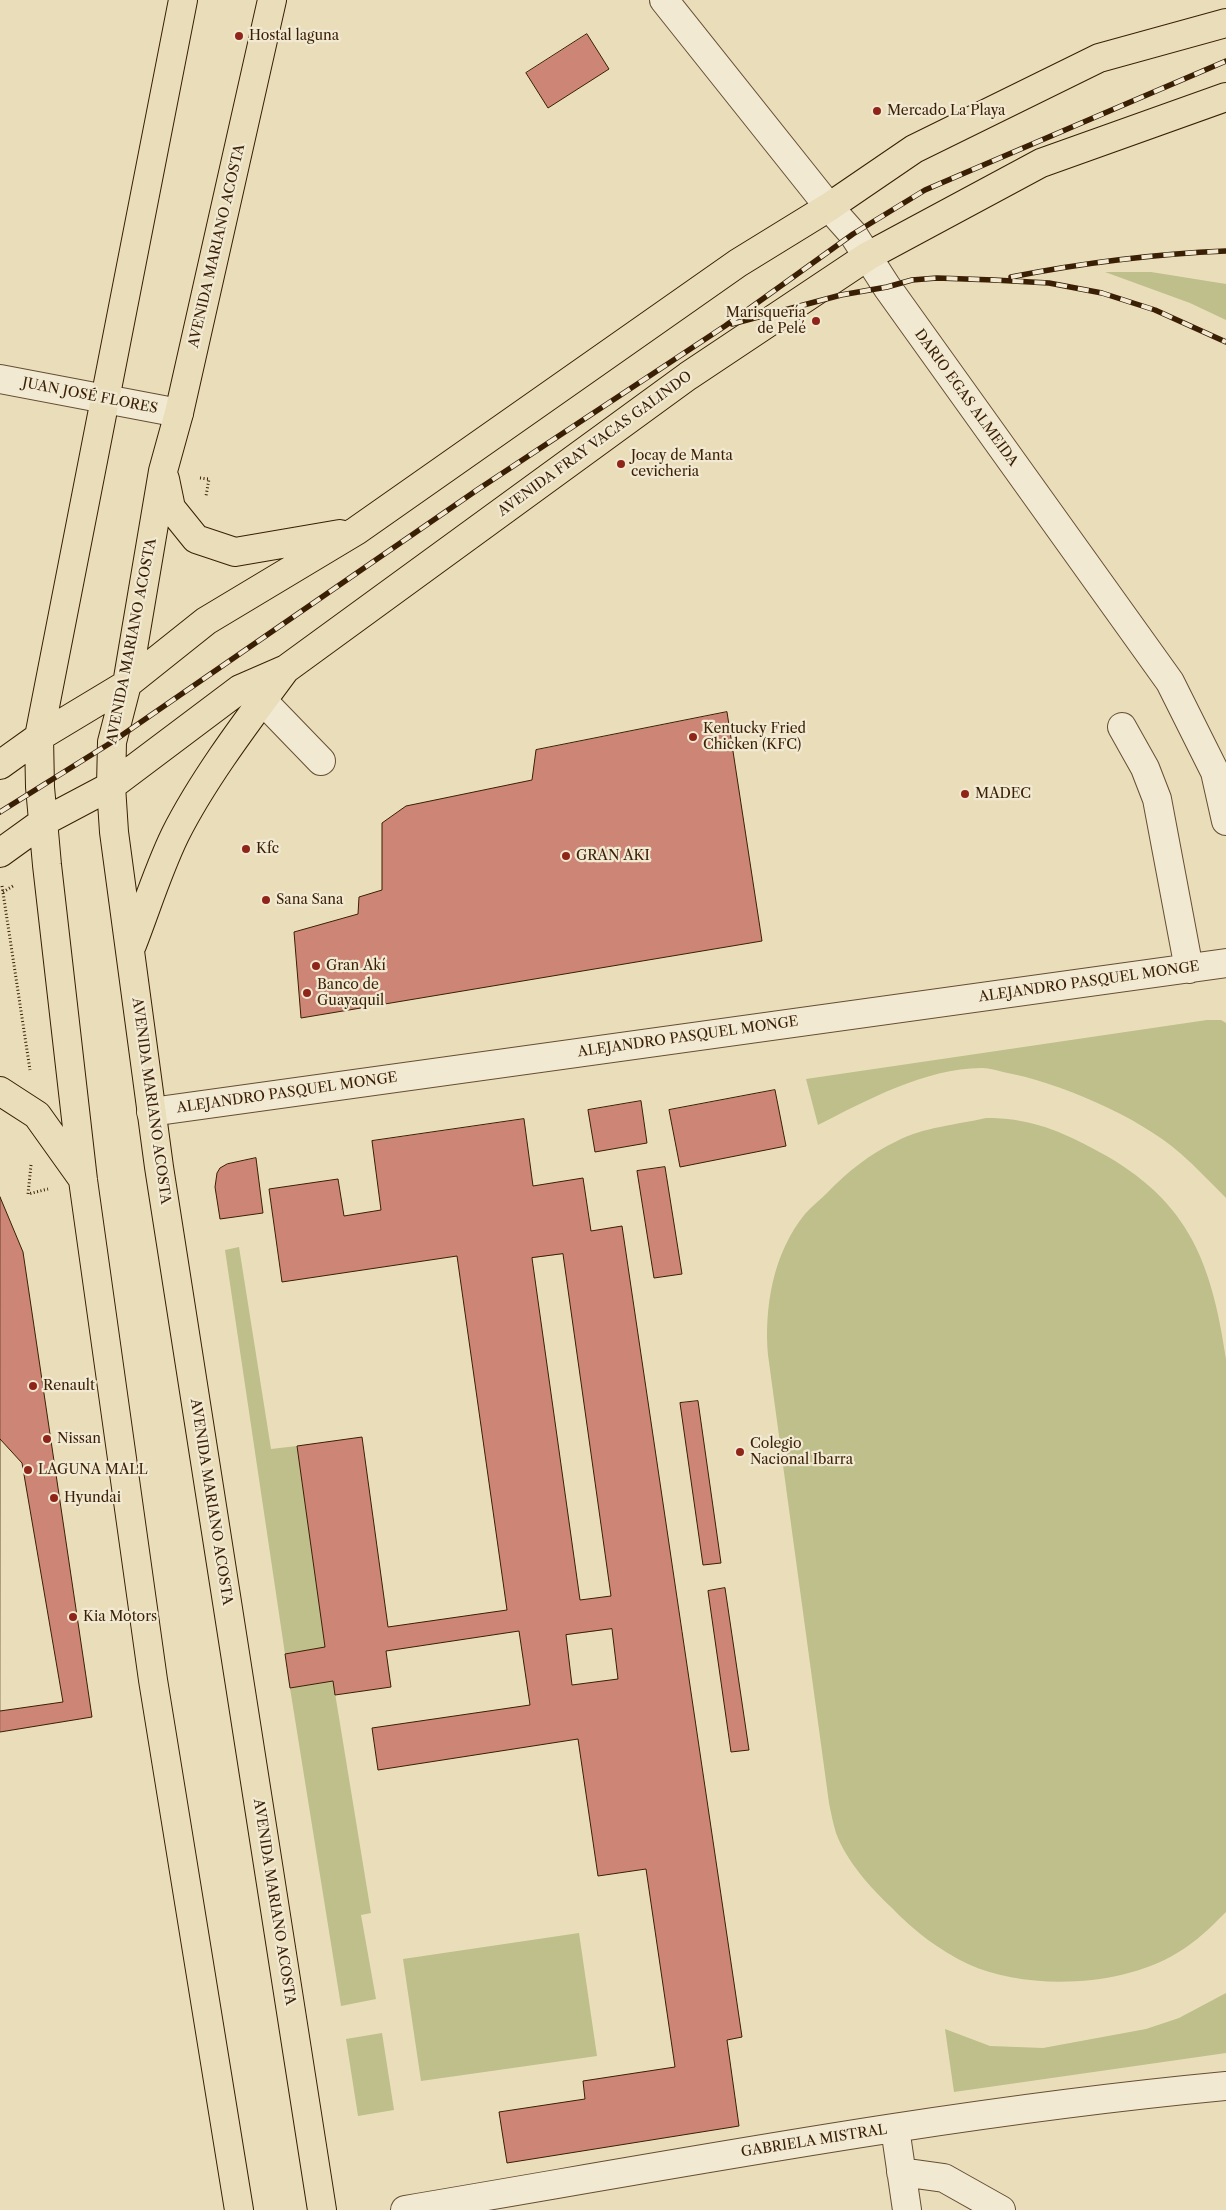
<!DOCTYPE html>
<meta charset="utf-8">
<style>
body{margin:0}
canvas{display:block;background:#e9ddba}
</style>
<canvas width="1226" height="2210"></canvas>
<script>
const ctx = document.querySelector('canvas').getContext('2d');
ctx.lineJoin = 'round';
function paint(path, color) { ctx.fillStyle = color; ctx.fill(path, 'evenodd'); }
function strokePath(path, color, width, dash) { ctx.strokeStyle = color; ctx.lineWidth = width; ctx.lineCap = dash ? 'butt' : 'round'; ctx.setLineDash(dash || []); ctx.stroke(path); }
function label(font, color, halo, rows, align = 'center') {
  ctx.font = font + ' "Libre Caslon Text",serif'; ctx.lineWidth = 4.5; ctx.setLineDash([]); ctx.textBaseline = 'middle'; ctx.strokeStyle = halo; ctx.fillStyle = color; for (const [text, x, y, turn = 0] of rows) {
    ctx.save(); ctx.translate(x, y); ctx.rotate((+turn || 0) * Math.PI / 180); ctx.textAlign = isNaN(turn) ? turn : align; if (halo) ctx.strokeText(text, 0, 0); ctx.fillText(text, 0, 0); ctx.restore();
  }
}
const green = new Path2D(`
 M1105 272H1151L1226 284V320L1190 303Z
 M1207 1020H1221L1226 1023V1198C1211 1183 1196 1167 1180 1153 1138 1116 1058 1082 1003 1072 996 1070 988 1068 981 1068 926 1068 865 1101 818 1125L806 1079Z
 M986 1118C1026 1118 1054 1128 1090 1147 1186 1196 1211 1257 1226 1359V1912C1211 1927 1196 1942 1177 1953 1122 1987 1027 1991 968 1964 940 1951 913 1930 892 1908 870 1887 847 1862 836 1833 833 1823 831 1813 829 1803L768 1355C764 1308 773 1253 805 1214 811 1207 820 1200 827 1193 848 1171 870 1154 897 1141 924 1127 956 1125 986 1118Z
 M239 1247 271 1449 297 1446 325 1647 285 1654 225 1250Z
 M333 1681 371 1913 361 1915 376 1999 341 2006 290 1688Z
 M579 1933 597 2056 421 2081 403 1959Z
 M1226 1993V2053L954 2092 945 2029 990 2046 1043 2048 1146 2029 1179 2018Z
 M382 2033 394 2110 358 2116 346 2039Z`);
const building = new Path2D(`
 M587 34 609 69 548 108 526 73Z
 M727 712 762 941 301 1018 294 932 358 914 359 897 382 890V823L406 806 532 780 536 750Z
 M775 1090 786 1146 680 1167 669 1110Z
 M641 1101 647 1143 595 1152 588 1110Z
 M524 1119 533 1186 583 1178 591 1231 622 1226 742 2037 727 2040 739 2126 507 2163 499 2112 585 2099 583 2081 675 2067 646 1869 598 1876 578 1739 378 1770 372 1728 530 1705 519 1631 386 1651 391 1687 335 1695 333 1681 290 1688 285 1654 325 1647 297 1446 362 1437 388 1627 507 1610 457 1256 282 1282 269 1189 338 1179 344 1216 381 1210 372 1141ZM563 1254 611 1596 580 1600 532 1258ZM612 1629 618 1679 572 1685 566 1635Z
 M256 1158 263 1213 220 1219 215 1187 217 1173 220 1168 227 1164Z
 M665 1167 682 1274 654 1278 637 1171Z
 M0 1197 23 1252 92 1717 0 1732Z
 M698 1401 721 1563 703 1565 680 1403Z
 M0 1439 22 1463 63 1702 0 1711Z
 M725 1588 749 1750 731 1752 708 1591Z`);
const path = new Path2D(`
 M200 478 209 479 206 496
 M2 886 30 1070
 M3 892 13 886
 M31 1165 28 1194 48 1189`);
const minor = new Path2D(`
 M664 0 829 207 853 234 887 287 1170 682 1215 772 1226 821
 M0 379 179 413
 M262 700 321 761
 M1122 727 1145 768 1157 799 1189 969
 M151 1112 1226 963
 M895 2128 907 2210
 M901 2172 944 2178 1001 2210
 M405 2210C678 2164 950 2112 1226 2086`);
const major = new Path2D(`
 M183 0 39 737 40 787 47 865 83 1180 153 1680 239 2210
 M272 0 179 413 163 471 127 684 112 742 111 786 114 832 159 1167 322 2210
 M165 479 171 508 196 539 235 552 340 534
 M0 765 39 737 127 684 206 621 356 531 738 263 829 207 914 149 1099 58 1226 23
 M0 853 43 822 111 786 240 689 286 669 688 376 868 256 1041 163 1226 97
 M132 945C146 909 158 870 175 835 203 779 248 720 285 670
 M0 1091 37 1115 82 1178`);
const rail = new Path2D(`
 M1011 277C1082 263 1154 254 1226 251
 M732 324 841 295 887 287 912 280 937 278 994 280 1049 283 1102 293 1155 310 1226 342
 M0 812 112 742 477 490 725 326 853 234 925 190 1226 61`);
const markers = [
 [239,36,5,"#8f2418"],
 [877,111,5,"#8f2418"],
 [816,321,5,"#8f2418"],
 [621,464,5,"#8f2418"],
 [693,737,5,"#8f2418"],
 [965,794,5,"#8f2418"],
 [246,849,5,"#8f2418"],
 [566,856,5,"#8f2418"],
 [266,900,5,"#8f2418"],
 [316,966,5,"#8f2418"],
 [307,993,5,"#8f2418"],
 [33,1386,5,"#8f2418"],
 [47,1439,5,"#8f2418"],
 [740,1452,5,"#8f2418"],
 [28,1470,5,"#8f2418"],
 [54,1498,5,"#8f2418"],
 [73,1617,5,"#8f2418"]
];
const poiNames = [
 ["Hostal laguna",249,36],
 ["Mercado La Playa",887,111],
 ["Marisquería",806,313,"right"],
 ["de Pelé",806,329,"right"],
 ["Jocay de Manta",631,456],
 ["cevicheria",631,472],
 ["Kentucky Fried",703,729],
 ["Chicken (KFC)",703,745],
 ["MADEC",975,794],
 ["Kfc",256,849],
 ["GRAN AKI",576,856],
 ["Sana Sana",276,900],
 ["Gran Akí",326,966],
 ["Banco de",317,985],
 ["Guayaquil",317,1001],
 ["Renault",43,1386],
 ["Nissan",57,1439],
 ["Colegio",750,1444],
 ["Nacional Ibarra",750,1460],
 ["LAGUNA MALL",38,1470],
 ["Hyundai",64,1498],
 ["Kia Motors",83,1617]
];
const streetNames = [
 ["AVENIDA MARIANO ACOSTA",217,246,-77],
 ["JUAN JOSÉ FLORES",90,396,11],
 ["DARIO EGAS ALMEIDA",966,398,54],
 ["AVENIDA FRAY VACAS GALINDO",595,444,-36],
 ["AVENIDA MARIANO ACOSTA",132,641,-79],
 ["ALEJANDRO PASQUEL MONGE",1089,982,-8],
 ["ALEJANDRO PASQUEL MONGE",688,1037,-8],
 ["ALEJANDRO PASQUEL MONGE",287,1093,-8],
 ["AVENIDA MARIANO ACOSTA",151,1101,82],
 ["AVENIDA MARIANO ACOSTA",211,1502,81],
 ["AVENIDA MARIANO ACOSTA",274,1902,81],
 ["GABRIELA MISTRAL",814,2141,-9]
];
paint(green, '#bebf8a');
paint(building, '#cd8676');
strokePath(building, '#3a1f05', 1);
strokePath(minor, '#664e32', 30);
strokePath(major, '#3a1f05', 30);
strokePath(path, '#3a1f05', 3, [1, 2.5]);
strokePath(minor, '#f1e9d2', 28);
strokePath(major, '#e9ddba', 28);
strokePath(rail, '#3a1f05', 5.5);
strokePath(rail, '#f1e9d2', 4, [11]);
for (const [x, y, r, color] of markers) { const dot = new Path2D(); dot.arc(x, y, r, 0, 2 * Math.PI); ctx.fillStyle = color; ctx.fill(dot); strokePath(dot, '#f1e9d2', 2); }
label('14px', '#3a1f05', '#f1e9d2', poiNames, 'left');
label('14px', '#3a1f05', '#f1e9d2', streetNames);
</script>
